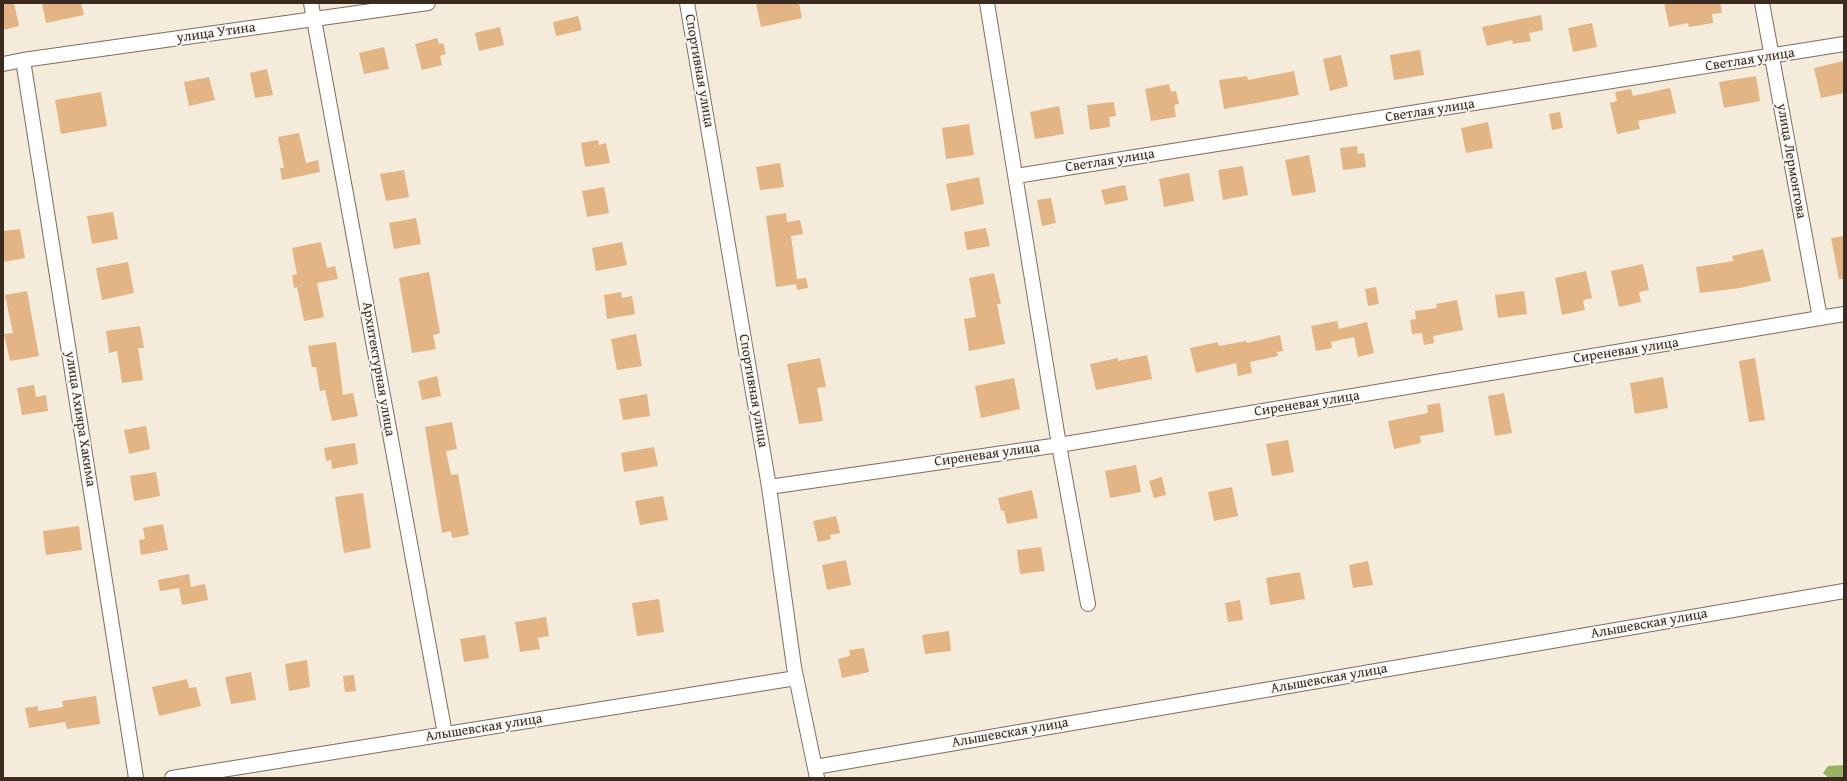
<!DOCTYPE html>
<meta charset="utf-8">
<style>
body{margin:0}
#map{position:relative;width:1847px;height:781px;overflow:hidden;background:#f4ebdb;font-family:"Gentium Book Plus",serif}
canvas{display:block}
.frame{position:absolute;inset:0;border:4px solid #3b2a1e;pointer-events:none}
</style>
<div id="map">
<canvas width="1847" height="781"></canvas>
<div class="frame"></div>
</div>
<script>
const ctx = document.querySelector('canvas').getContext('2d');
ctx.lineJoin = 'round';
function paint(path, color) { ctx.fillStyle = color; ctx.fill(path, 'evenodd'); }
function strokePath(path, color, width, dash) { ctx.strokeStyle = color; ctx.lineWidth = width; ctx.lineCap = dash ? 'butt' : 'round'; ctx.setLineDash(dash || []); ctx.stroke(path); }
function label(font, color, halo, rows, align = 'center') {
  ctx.font = font + ' "Gentium Book Plus",serif'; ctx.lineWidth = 3.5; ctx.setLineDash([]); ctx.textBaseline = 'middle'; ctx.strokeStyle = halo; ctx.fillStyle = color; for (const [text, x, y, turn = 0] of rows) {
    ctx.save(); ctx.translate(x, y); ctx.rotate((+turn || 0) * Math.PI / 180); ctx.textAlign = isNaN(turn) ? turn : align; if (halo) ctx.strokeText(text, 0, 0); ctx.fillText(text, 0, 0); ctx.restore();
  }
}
const forest = new Path2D(`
 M1844 765V778H1829L1823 773 1828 766Z`);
const building = new Path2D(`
 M3 3H14L19 26 3 30Z
 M42 3H81L84 15 46 23Z
 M756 3H799L802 18 761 27Z
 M1664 3H1720L1722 13 1712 14 1713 23 1689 27 1688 23 1669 27Z
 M1541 15 1543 30 1529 33 1531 41 1513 44 1512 40 1487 46 1482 27Z
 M578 16 582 30 556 36 553 22Z
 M1592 23 1597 47 1573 52 1568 28Z
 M500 27 504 45 479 51 475 33Z
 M437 38 439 44 443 43 446 54 440 56 442 65 422 70 415 44Z
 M384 47 389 69 364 74 359 53Z
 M1420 50 1424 75 1394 80 1390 55Z
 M1341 55 1348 86 1330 91 1323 59Z
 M1844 61V93L1821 98 1814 68Z
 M267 69 273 95 255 98 250 73Z
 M1294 71 1299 95 1224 109 1219 80 1247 76 1248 80Z
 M1756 76 1760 101 1724 108 1719 82Z
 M209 77 215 100 189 106 184 82Z
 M1169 84 1171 92 1176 91 1179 104 1174 105 1176 117 1151 121 1145 89Z
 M1670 88 1676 113 1638 121 1640 129 1617 134 1610 103 1617 101 1615 92 1631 89 1633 96Z
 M101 92 107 126 61 134 55 100Z
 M1114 102 1116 116 1109 117 1110 127 1090 130 1087 105Z
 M1059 106 1064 134 1035 139 1030 112Z
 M1560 112 1563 128 1552 130 1549 114Z
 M1488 122 1493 148 1466 153 1461 128Z
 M969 124 974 155 946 159 942 128Z
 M299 133 306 163 318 160 320 172 282 180 280 168H284L278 137Z
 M598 140 599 145 606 143 610 163 585 167 581 143Z
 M1357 146 1358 154 1364 153 1366 167 1343 170 1340 148Z
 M1309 155 1316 192 1292 196 1285 160Z
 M780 163 784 187 760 190 756 167Z
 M1243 166 1248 195 1223 200 1218 170Z
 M404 170 409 197 386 201 380 174Z
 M1189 173 1194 201 1164 207 1159 179Z
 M979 177 984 204 951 211 946 184Z
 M1125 185 1128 200 1105 205 1101 190Z
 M604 187 609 213 587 217 582 191Z
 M1051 198 1056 223 1042 226 1037 200Z
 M113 212 118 239 92 244 87 216Z
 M786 213 787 222 800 220 803 234 791 236 797 279 806 278 808 288 797 290 796 284 776 287 766 216Z
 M416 218 421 244 394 249 389 223Z
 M986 228 990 246 967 250 964 232Z
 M20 229 25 258 3 262V231Z
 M1844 236V279H1839L1831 238Z
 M321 242 327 268 335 266 338 279 317 283 324 317 304 321 297 287 294 288 292 275 297 274 292 248Z
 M622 242 627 265 596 271 592 248Z
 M1763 249 1771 281 1740 288 1700 293 1696 267 1734 261 1732 256Z
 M128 262 134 293 102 300 96 268Z
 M1643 264 1649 290 1639 292 1641 302 1619 307 1611 271Z
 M1586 271 1592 298 1583 300 1585 310 1562 315 1555 278Z
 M429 272 440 333 433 335 436 349 412 353 399 278Z
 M994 273 1001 304H997L1005 344 969 351 964 319 976 317 969 278Z
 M1376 287 1379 304 1368 306 1365 289Z
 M27 291 39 356 10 361 4 334 13 333 5 295Z
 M1524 291 1527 314 1498 318 1495 295Z
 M621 292 622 298 632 296 635 314 607 319 604 295Z
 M1457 300 1463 330 1433 336 1434 343 1424 345 1422 333 1412 334 1410 320 1416 319 1415 311 1437 308 1436 304Z
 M1337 321 1339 329 1367 322 1374 353 1358 357 1354 337 1331 342 1332 348 1316 351 1311 326Z
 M140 326 144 348H138L143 380 122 383 117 351 109 353 106 331Z
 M636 334 642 366 617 370 611 339Z
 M1280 335 1283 351 1277 352 1278 356 1250 362 1252 373 1238 376 1236 363 1196 373 1190 348 1218 342 1219 346 1246 341 1247 343Z
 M336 342 343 395 353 393 358 416 332 421 325 390 320 391 316 367H312L308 346Z
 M1147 355 1152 379 1096 390 1090 364 1118 358V361Z
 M820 358 826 387 817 388 823 421 799 424 787 364Z
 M1755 358 1765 420 1749 422 1739 361Z
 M437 376 441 396 422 400 418 381Z
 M1663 377 1668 408 1635 414 1630 383Z
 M1014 378 1020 409 981 418 975 386Z
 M34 385 36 397 46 395 48 411 22 415 17 388Z
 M1504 393 1512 433 1495 436 1488 396Z
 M647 394 650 416 623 420 619 399Z
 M1440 403 1444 432 1420 436 1421 443 1394 449 1388 421 1428 413 1427 405Z
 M452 422 457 449 446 451 451 475 458 474 469 535 452 538 451 531 442 533 425 427Z
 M146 426 150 449 129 454 124 430Z
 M1288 440 1294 472 1272 476 1266 444Z
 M355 443 358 464 332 469 331 460 326 461 324 448Z
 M654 447 658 466 624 472 621 453Z
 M1136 465 1141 492 1110 498 1105 471Z
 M156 472 160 496 134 501 130 476Z
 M1162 477 1166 495 1154 498 1149 481Z
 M1232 487 1238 516 1214 521 1208 492Z
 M1032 490 1038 518 1007 524 1004 511H1001L998 498Z
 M363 493 371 548 344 553 335 497Z
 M663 496 668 520 640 525 635 501Z
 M836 516 840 533 830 535 831 539 818 542 813 521Z
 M163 524 168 550 141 555 139 540 145 539 143 528Z
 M79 526 82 550 46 555 43 531Z
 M1041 547 1045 571 1020 574 1017 550Z
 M846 560 851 585 827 590 822 565Z
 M1368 561 1373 585 1353 588 1349 565Z
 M1300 572 1305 599 1270 605 1266 578Z
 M189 574 191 587 205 584 208 600 182 605 179 588 160 591 158 580Z
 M659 599 664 632 637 636 632 603Z
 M1240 600 1243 620 1228 622 1225 603Z
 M546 617 549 636 538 638 540 649 520 652 515 622Z
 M949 631 951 651 925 654 922 635Z
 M485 635 489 658 464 662 460 639Z
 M864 648 869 672 842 678 838 659 850 656 849 650Z
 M307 660 310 687 289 691 285 664Z
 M251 672 256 700 231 704 225 677Z
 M354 675 356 691 345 692 343 676Z
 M187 679 189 688 196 687 201 706 159 716 152 687Z
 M96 696 100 724 67 729 65 722 29 728 25 708 38 706V711L63 707 62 701Z`);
const minor = new Path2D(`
 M311 3 445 734
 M687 3 769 487 794 667 817 778
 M987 3 1059 445 1088 604
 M1762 3 1820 318
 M23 60 136 778
 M3 64 23 60 428 3
 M1016 176 1844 44
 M769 487 1059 445 1844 314
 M815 767 1844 591
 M172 778 796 678`);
const streetNames = [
 ["улица Утина",216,33,-8],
 ["Светлая улица",1750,60,-9],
 ["Спортивная улица",699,71,80],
 ["Светлая улица",1430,111,-9],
 ["Светлая улица",1110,161,-9],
 ["улица Лермонтова",1791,161,80],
 ["Сиреневая улица",1626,351,-9],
 ["Архитектурная улица",378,369,80],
 ["Спортивная улица",753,391,80],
 ["Сиреневая улица",1307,404,-9],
 ["улица Ахияра Хакима",80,419,81],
 ["Сиреневая улица",987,455,-8],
 ["Алышевская улица",1649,624,-10],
 ["Алышевская улица",1329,679,-10],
 ["Алышевская улица",484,728,-9],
 ["Алышевская улица",1010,733,-10]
];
paint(forest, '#98b162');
paint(building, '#e3b484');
strokePath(minor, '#7c6e60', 16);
strokePath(minor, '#fff', 14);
label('14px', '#3b2a1e', '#f6f6f2', streetNames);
</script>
